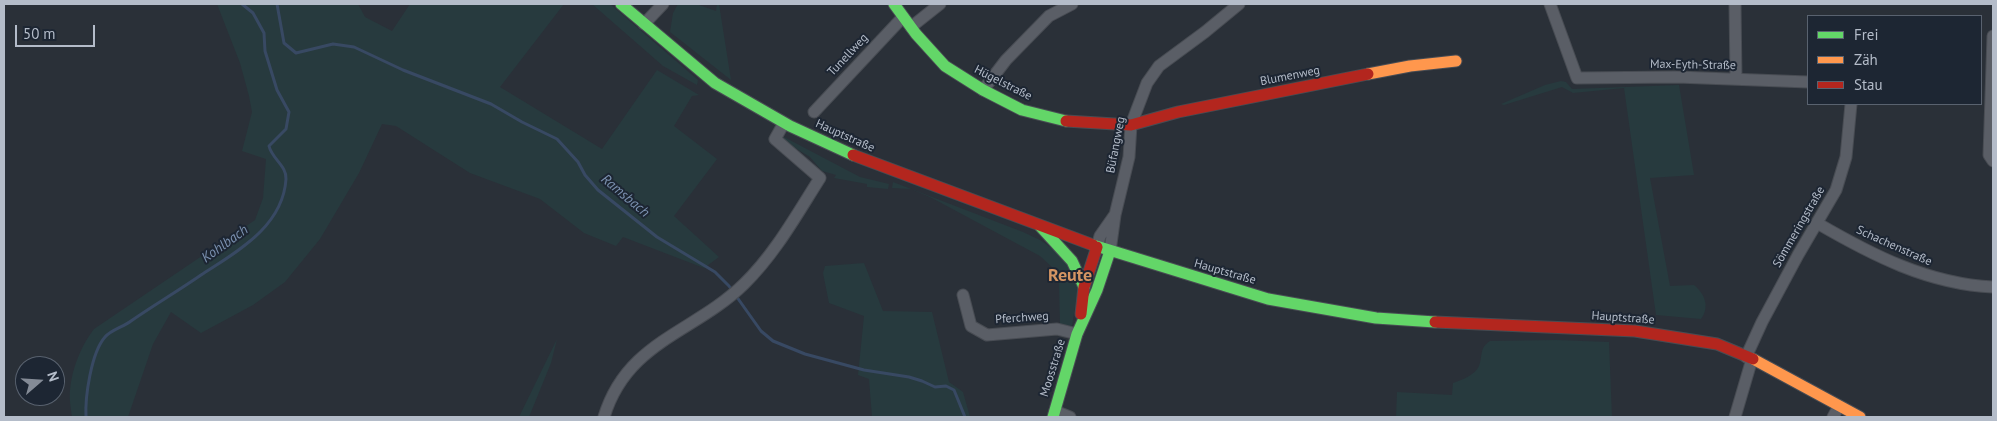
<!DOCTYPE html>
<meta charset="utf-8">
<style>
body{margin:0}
#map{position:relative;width:1997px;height:421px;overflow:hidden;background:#2a3038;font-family:"PT Sans",sans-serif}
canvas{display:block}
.frame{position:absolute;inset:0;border:5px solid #b4bcc9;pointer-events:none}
.legend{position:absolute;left:1807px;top:15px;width:175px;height:90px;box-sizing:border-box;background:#1d2633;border:1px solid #59626f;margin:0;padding:6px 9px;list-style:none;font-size:15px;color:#b4bcc9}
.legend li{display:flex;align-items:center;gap:10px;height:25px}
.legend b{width:25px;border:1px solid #59626f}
.north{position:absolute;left:15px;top:356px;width:50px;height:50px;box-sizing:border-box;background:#1d2633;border:1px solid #59626f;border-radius:50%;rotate:71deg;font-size:14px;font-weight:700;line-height:20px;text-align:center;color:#b4bcc9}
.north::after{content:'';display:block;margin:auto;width:18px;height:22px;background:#848b96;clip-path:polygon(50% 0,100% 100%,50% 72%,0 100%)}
.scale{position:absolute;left:15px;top:25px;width:80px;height:22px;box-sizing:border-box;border:2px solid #b4bcc9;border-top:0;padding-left:6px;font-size:15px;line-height:18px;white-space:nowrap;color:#b4bcc9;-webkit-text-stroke:4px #1d2633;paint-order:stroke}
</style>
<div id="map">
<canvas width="1997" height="421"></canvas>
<div class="frame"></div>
<ul class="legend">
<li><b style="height:6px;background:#63d668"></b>Frei</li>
<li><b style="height:6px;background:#ff974d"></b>Zäh</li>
<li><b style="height:6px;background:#b3261e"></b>Stau</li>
</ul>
<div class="north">N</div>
<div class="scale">50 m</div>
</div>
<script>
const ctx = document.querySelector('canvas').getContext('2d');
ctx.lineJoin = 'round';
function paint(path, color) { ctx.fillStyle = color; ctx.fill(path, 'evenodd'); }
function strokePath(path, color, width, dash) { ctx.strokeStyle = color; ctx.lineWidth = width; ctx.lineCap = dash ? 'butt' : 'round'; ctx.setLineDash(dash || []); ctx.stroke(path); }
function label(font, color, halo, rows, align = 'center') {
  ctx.font = font + ' "PT Sans",sans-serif'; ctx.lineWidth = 4; ctx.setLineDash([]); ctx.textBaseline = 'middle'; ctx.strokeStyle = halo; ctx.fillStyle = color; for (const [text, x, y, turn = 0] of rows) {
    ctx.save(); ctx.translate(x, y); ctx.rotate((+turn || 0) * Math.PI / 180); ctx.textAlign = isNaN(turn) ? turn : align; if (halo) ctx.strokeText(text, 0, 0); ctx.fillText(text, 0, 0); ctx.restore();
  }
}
const green = new Path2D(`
 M217 4H358L365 17 392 31 410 4H564L500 87 602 149 657 70 699 95 692 96 674 126 717 159 674 216 719 257 704 268 623 237 616 246 584 233 540 199 470 173 396 126 382 124 359 173 320 239 285 282 253 305 201 333 171 312 153 344 128 417H72C71 409 69 399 70 390 72 368 81 346 94 329L255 220 263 198 266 159 242 151 252 112 249 96 240 63Z
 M592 4H610L698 80 697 85 663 66Z
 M678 4H696L716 11 717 4H719L731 80 670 32 673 13Z
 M1561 81 1566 82 1572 89 1679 85 1694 175 1650 178 1670 286 1694 285C1705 294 1710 307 1701 319L1656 315 1624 88 1573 93 1562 87 1504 105 1501 104 1545 85Z
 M784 137 860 177 889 184 888 189 867 187V184L834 178 836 175 822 171 810 157 782 140Z
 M893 182 1023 232 1040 240 1066 258 1078 288 1072 326 1060 325 1059 284 1053 268 1040 256 930 197 911 189 892 188Z
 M864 263 883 311 932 312 949 382 963 392 970 417H872L869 379 858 375 864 316 829 303 823 273 825 266Z
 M557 339 551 363 529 417H519Z
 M1556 340 1609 342 1612 417H1396L1397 392 1452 395 1453 383C1462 380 1475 375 1479 366 1483 355 1479 348 1490 341Z`);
const stream = new Path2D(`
 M277 4 284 43 296 53 333 44 354 47 403 70 491 104 522 122 557 139 578 162 585 175 598 190 657 237 715 272 729 286 761 331 773 341 805 354 864 370 909 377 922 381 935 387 946 386 954 390 965 417
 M86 417C85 397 91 353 105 337 111 330 123 327 131 321 154 305 178 291 201 275 236 252 283 227 286 179 287 166 272 159 269 146L286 129 289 112 277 90 265 51 264 33 253 13 242 4`);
const street = new Path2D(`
 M1550 4 1577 78 1677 77 1808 82
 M1735 4 1736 79
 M644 24 663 4
 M911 27 940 4
 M1993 36 1989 155 1993 161
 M983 90 1006 60 1049 16 1072 4
 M814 112 903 17
 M1817 223C1872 255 1928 284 1993 287
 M1097 247 1100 236 1114 216
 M1110 251 1115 215 1129 157 1131 125 1147 83 1159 66 1205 32 1239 4
 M963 295 971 326 987 335 1057 329 1077 334
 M1746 357 1762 322 1798 255 1836 190 1846 157 1851 104
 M1055 411 1070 417
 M604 417C627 341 694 333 744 284 775 254 797 214 820 178L775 139 784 123
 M1735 417 1752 359
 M1833 417 1839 406`);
const fast = new Path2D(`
 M621 4 715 83 790 126 853 155
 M894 4 916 34 945 66 983 90 1022 110 1066 121
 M1040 226 1072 261 1084 287
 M1093 245 1268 299 1376 318 1435 322
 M1053 417 1077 334 1097 290 1110 251`);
const slow = new Path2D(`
 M1368 74 1410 66 1456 61
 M1753 359 1860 417`);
const jam = new Path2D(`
 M1066 121 1131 125 1178 112 1368 74
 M853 155 1093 245
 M1081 314 1084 287 1097 247
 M1435 322 1635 331 1717 344 1753 359`);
const streetNames = [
 ["Tunellweg",848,55,-47],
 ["Max-Eyth-Straße",1693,65,1],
 ["Blumenweg",1290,76,-11],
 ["Hügelstraße",1003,83,27],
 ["Hauptstraße",845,136,24],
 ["Büfangweg",1116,145,-79],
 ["Sömmeringstraße",1799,227,-60],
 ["Schachenstraße",1894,246,24],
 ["Hauptstraße",1225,272,16],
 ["Pferchweg",1022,318,-4],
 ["Hauptstraße",1623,318,4],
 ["Moosstraße",1053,368,-73]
];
const waterNames = [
 ["Ramsbach",625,196,40],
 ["Kohlbach",225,244,-36]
];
const districtNames = [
 ["Reute",1070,276]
];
paint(green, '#273a3e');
strokePath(stream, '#384963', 3);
strokePath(street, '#484c53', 13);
strokePath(fast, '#484c53', 13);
strokePath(slow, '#484c53', 13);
strokePath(jam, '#484c53', 13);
strokePath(street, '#5a5e66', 11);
strokePath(fast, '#63d668', 11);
strokePath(slow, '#ff974d', 11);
strokePath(jam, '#b3261e', 11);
label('12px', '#b4bcc9', '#1d2633', streetNames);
label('italic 14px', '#7c92b1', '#1d2633', waterNames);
label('bold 18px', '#d59563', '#1d2633', districtNames);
</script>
